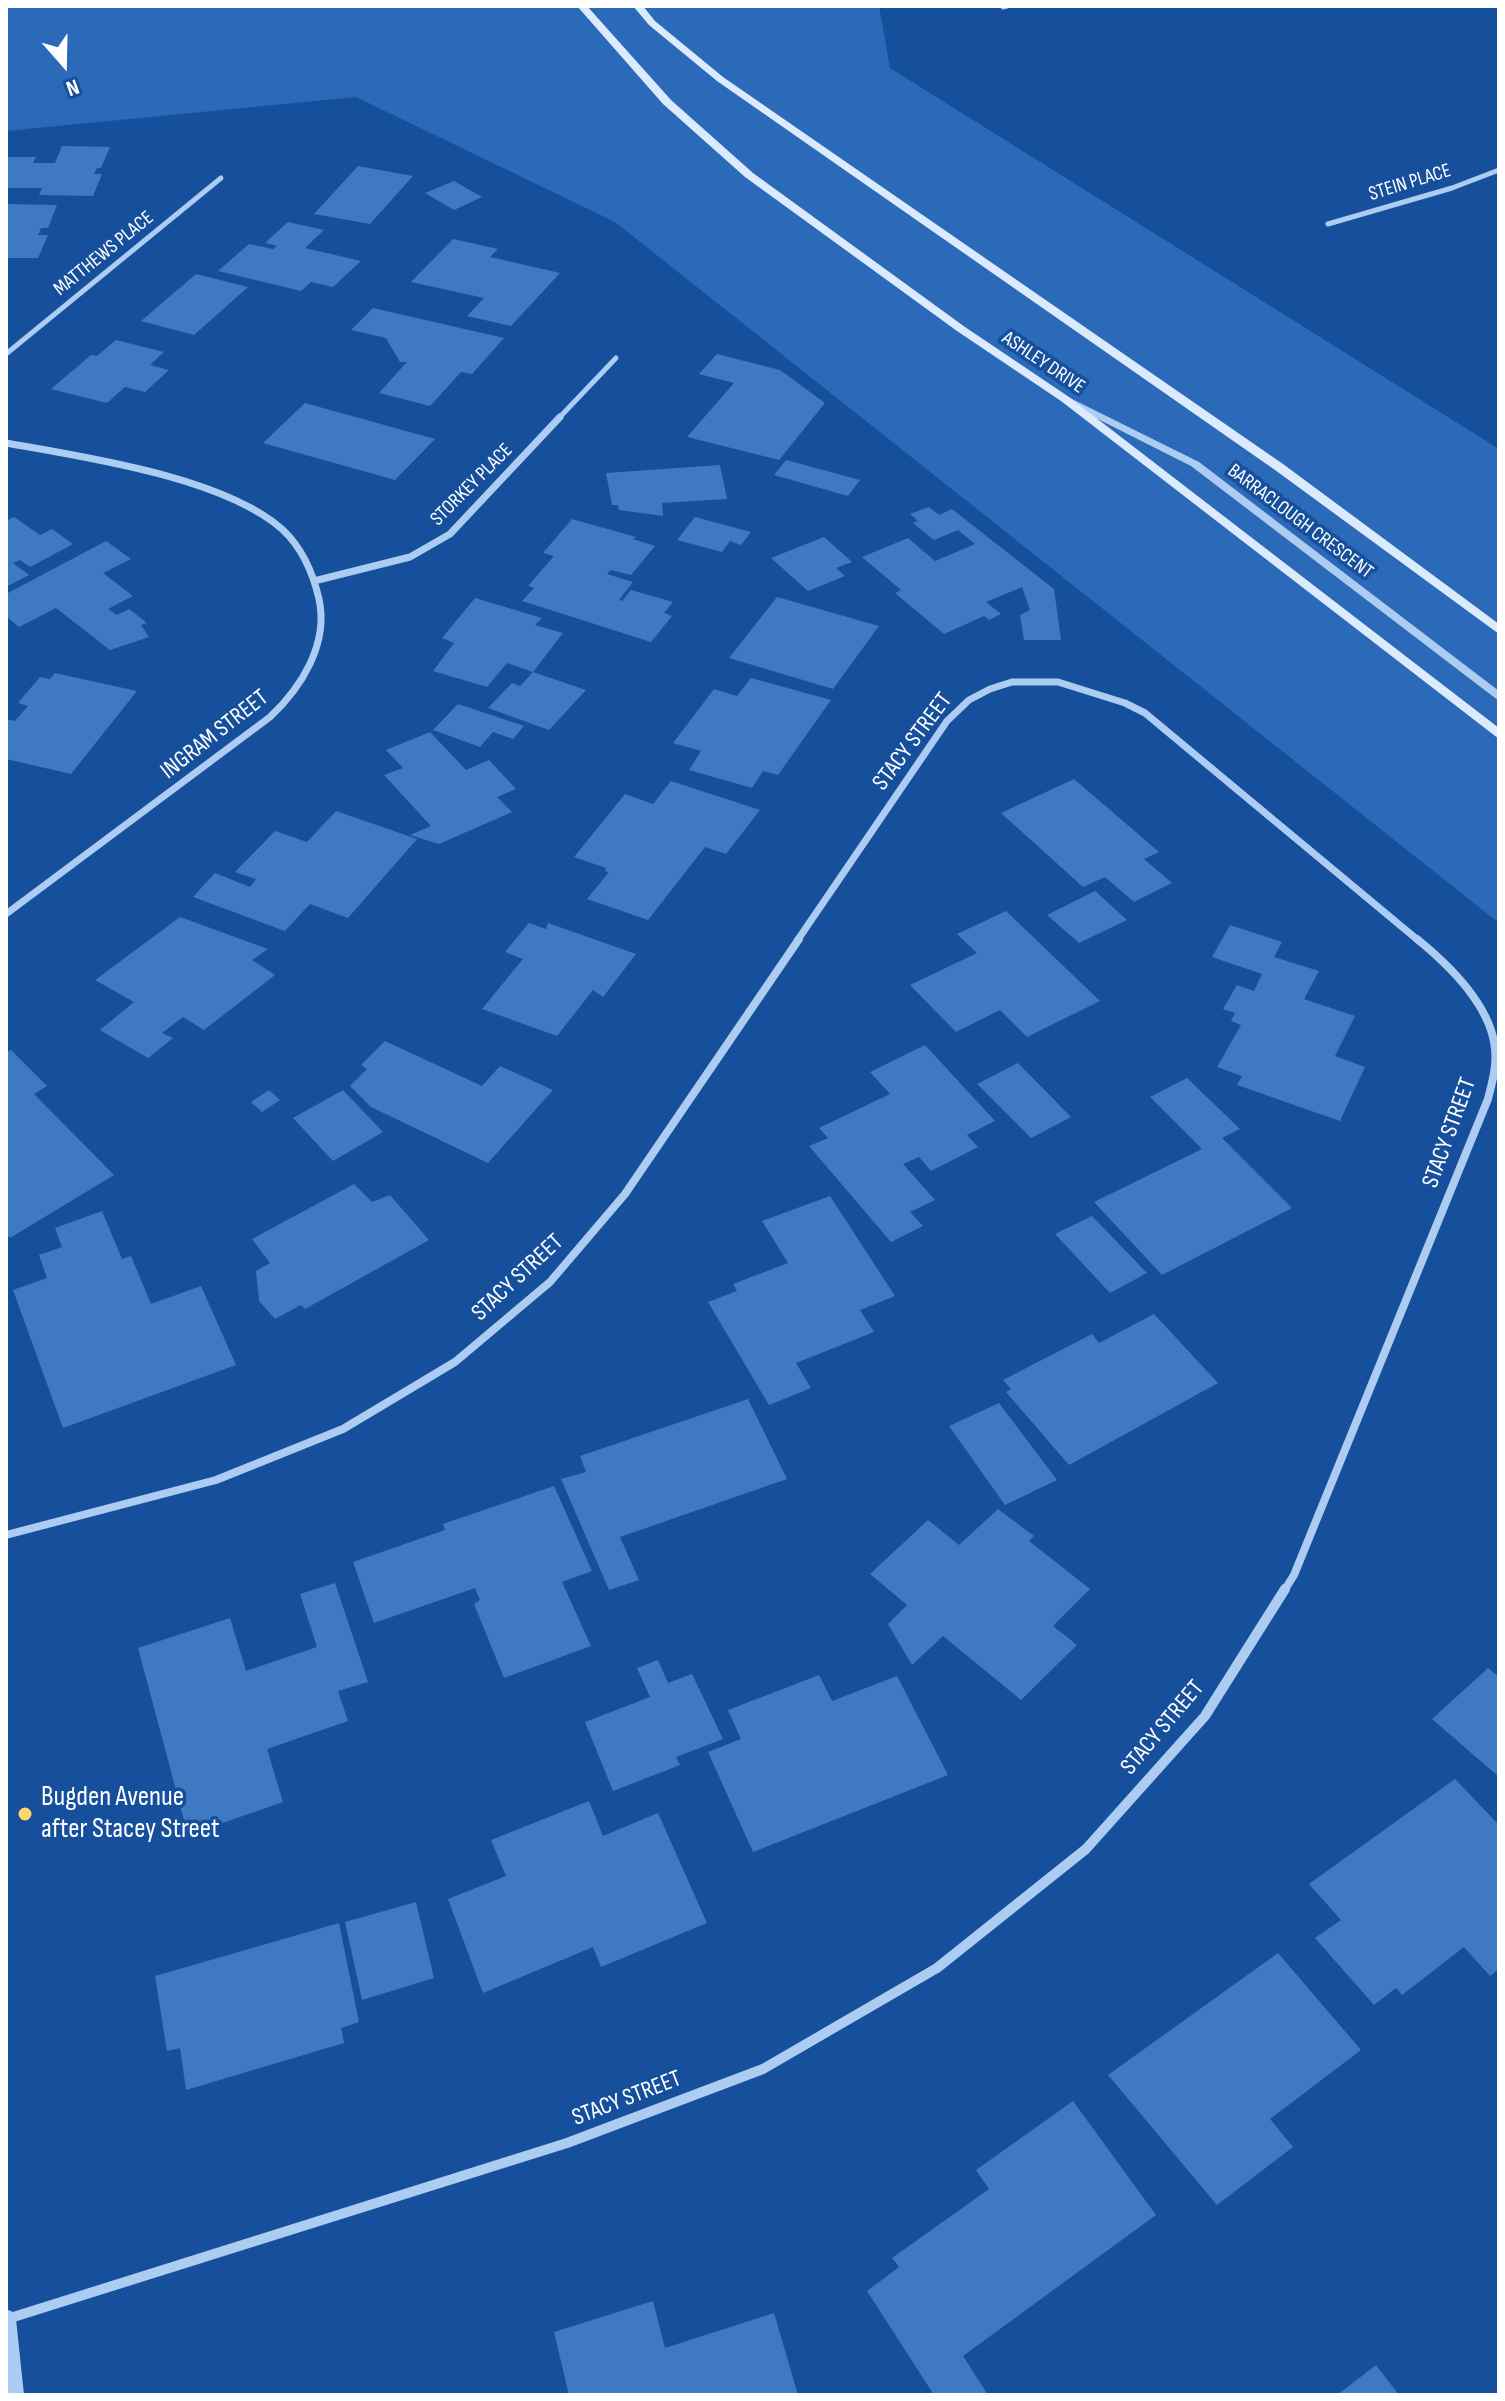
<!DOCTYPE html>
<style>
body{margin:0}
#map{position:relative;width:1505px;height:2401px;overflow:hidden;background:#16509c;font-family:"Sofia Sans Condensed",sans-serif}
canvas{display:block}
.frame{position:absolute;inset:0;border:8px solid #fff;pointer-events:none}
.north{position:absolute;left:24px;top:24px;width:80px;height:80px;-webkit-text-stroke:6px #16509c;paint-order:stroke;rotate:160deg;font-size:22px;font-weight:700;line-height:32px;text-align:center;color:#fff}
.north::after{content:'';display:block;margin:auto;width:28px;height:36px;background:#fff;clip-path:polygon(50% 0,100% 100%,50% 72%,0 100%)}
</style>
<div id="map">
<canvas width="1505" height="2401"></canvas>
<div class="frame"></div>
<div class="north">N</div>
</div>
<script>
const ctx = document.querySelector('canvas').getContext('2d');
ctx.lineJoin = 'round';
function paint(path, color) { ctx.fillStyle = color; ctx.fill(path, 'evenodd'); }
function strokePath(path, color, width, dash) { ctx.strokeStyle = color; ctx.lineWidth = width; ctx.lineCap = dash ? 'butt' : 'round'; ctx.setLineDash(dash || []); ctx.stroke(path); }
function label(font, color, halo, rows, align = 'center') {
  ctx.font = font + ' "Sofia Sans Condensed",sans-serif'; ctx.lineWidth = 7; ctx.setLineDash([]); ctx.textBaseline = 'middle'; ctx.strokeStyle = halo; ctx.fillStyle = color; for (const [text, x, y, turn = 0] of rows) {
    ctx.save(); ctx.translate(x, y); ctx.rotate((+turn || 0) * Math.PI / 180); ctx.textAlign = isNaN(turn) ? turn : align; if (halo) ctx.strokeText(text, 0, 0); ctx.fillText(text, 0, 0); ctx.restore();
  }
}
const green = new Path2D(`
 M6 6H879L890 68 1499 449V923L615 222 356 97 6 131Z`);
const building = new Path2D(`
 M62 146 110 147 101 168H97L94 174H102L93 196 39 195 42 188H6V157H36L33 163H55Z
 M358 166 413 176 370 224 314 214Z
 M454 181 482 197 454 210 425 193Z
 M6 204 57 205 48 228H41L38 235H48L38 258H6Z
 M288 222 324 230 305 248 361 261 333 287 311 282 301 291 218 271 249 244 273 249 277 246 265 243Z
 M453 239 498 249 490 257 560 273 511 326 467 316 484 298 411 282Z
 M196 274 248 287 194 335 141 321Z
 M373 308 504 338 472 374 461 372 430 406 379 393 407 362H400L386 338 351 330Z
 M116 340 164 352 150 365 169 370 145 392 125 387 107 403 51 389 91 355 97 356Z
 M717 354 780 370 825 403 779 460 687 437 734 383 699 374Z
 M305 403 435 439 395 480 263 443Z
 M786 460 860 480 848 496 774 475Z
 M720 465 727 499 662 503 663 516 619 510 618 505H612L606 473Z
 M929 507 939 515 952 509 1054 589 1061 640H1024L1020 615 1030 610 1022 587 986 602 1001 614 989 620 984 616 944 634 895 593 901 590 862 557 908 538 935 561 975 544 958 530 934 540 913 523 918 521 910 514Z
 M14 517 40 535 52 529 73 544 30 567 20 560 13 563 29 575 6 587V521Z
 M695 517 751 532 741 545 730 541 722 552 677 540Z
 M572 519 636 537 633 539 655 546 631 575 611 570 607 574 633 582 619 600 622 601 631 590 673 602 664 613 672 616 651 642 522 601 534 588 528 586 554 556 543 553Z
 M824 537 852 562 836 568 845 576 808 591 771 558Z
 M106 541 131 559 103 573 133 596 108 609 117 615 129 609 147 623 141 625 149 637 110 650 56 608 19 627 6 616V594Z
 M777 597 879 626 833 689 729 658Z
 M475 598 542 618 535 625 563 633 533 672 507 663 487 687 433 671 454 643 442 638Z
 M533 672 586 690 549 730 488 708 512 683 520 686Z
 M55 673 137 691 71 774 6 759V719L15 721 28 706 18 703 40 677 50 679Z
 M751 678 831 700 778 775 763 771 752 788 689 770 701 751 673 743 714 689 737 696Z
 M458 704 524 726 513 739 493 732 480 747 433 730Z
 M430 732 466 770 489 760 516 789 497 797 512 812 439 844 410 835 431 826 384 775 403 768 386 750Z
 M1074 779 1159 852 1144 859 1172 883 1134 902 1105 877 1083 887 1001 813Z
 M671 781 760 810 726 854 705 847 648 920 587 899 609 872 605 871 606 868 574 857 625 794 653 804Z
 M336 811 417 839 348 918 310 904 285 931 193 897 215 873 250 887 256 879 235 872 275 831 307 842Z
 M1095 891 1127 920 1079 943 1047 915Z
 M1006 911 1100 1001 1027 1037 1000 1010 956 1032 910 985 977 953 957 934Z
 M180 917 268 949 252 960 275 975 204 1030 183 1017 162 1033 173 1038 148 1058 100 1030 134 1002 95 980Z
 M529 923 546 929 548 923 636 954 603 997 593 990 557 1036 482 1009 523 959 505 952Z
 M1230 925 1282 942 1274 957 1319 971 1304 999 1355 1016 1335 1056 1365 1067 1340 1121 1237 1085 1242 1076 1217 1067 1241 1025 1231 1021 1235 1013 1223 1009 1237 985 1254 991 1262 974 1212 957Z
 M385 1041 482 1086 500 1066 553 1090 488 1163 371 1107 350 1086 367 1069 361 1065Z
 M925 1045 995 1121 967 1135 978 1147 931 1171 919 1157 903 1164 935 1200 910 1212 923 1226 891 1242 809 1146 828 1138 819 1128 890 1094 870 1072Z
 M11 1050 47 1086 34 1094 114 1175 10 1238 6 1234V1053Z
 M1018 1063 1071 1117 1031 1138 977 1084Z
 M1187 1078 1240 1129 1222 1138 1292 1208 1162 1275 1094 1202 1202 1149 1150 1097Z
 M269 1090 280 1100 262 1112 251 1102Z
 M343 1090 383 1132 333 1161 293 1118Z
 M354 1184 372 1202 390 1195 429 1240 305 1309 301 1305 275 1319 259 1301 256 1271 270 1263 252 1239Z
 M830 1196 895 1296 860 1310 874 1332 796 1363 811 1388 769 1405 708 1302 737 1291 733 1284 788 1263 762 1221Z
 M102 1211 122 1259 131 1256 151 1304 201 1286 236 1365 63 1428 13 1290 47 1278 39 1255 62 1247 55 1228Z
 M1092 1216 1147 1273 1110 1293 1055 1234Z
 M1154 1314 1218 1383 1069 1465 1006 1392 1011 1389 1003 1380 1092 1334 1099 1343Z
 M748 1399 787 1479 620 1537 639 1580 609 1590 561 1479 586 1472 580 1456Z
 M999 1403 1057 1480 1005 1505 949 1426Z
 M554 1486 592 1571 562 1582 591 1646 504 1678 474 1604 480 1600 475 1588 374 1623 353 1562 445 1530 443 1524Z
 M998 1509 1034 1536 1029 1541 1090 1589 1053 1626 1077 1645 1021 1700 943 1636 912 1665 888 1624 907 1605 870 1574 928 1520 959 1545Z
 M335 1583 368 1682 338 1691 348 1721 267 1749 283 1802 188 1835 138 1648 230 1618 246 1671 317 1647 300 1594Z
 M658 1660 668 1683 692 1674 723 1739 676 1757 680 1765 613 1791 585 1722 650 1697 637 1668Z
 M1488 1668 1499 1677V1777L1432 1719Z
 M819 1675 832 1701 897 1676 948 1775 753 1852 708 1752 741 1739 728 1710Z
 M1455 1779 1499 1825V1969L1490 1976 1464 1947 1402 1995 1396 1988 1374 2005 1315 1938 1341 1920 1309 1884Z
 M589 1801 603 1836 658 1813 707 1923 601 1967 593 1947 483 1993 448 1899 506 1876 491 1840Z
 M416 1902 434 1978 362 2000 345 1922Z
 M339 1923 359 2022 341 2028 344 2043 186 2090 180 2048 167 2051 155 1976Z
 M1278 1953 1361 2050 1270 2119 1293 2147 1217 2205 1108 2075Z
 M1073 2101 1156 2215 963 2356 988 2395H934L867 2291 899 2267 892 2258 989 2189 976 2170Z
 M653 2301 665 2348 774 2313 798 2395H569L554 2332Z
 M1376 2365 1399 2395H1337Z`);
const minorFar3 = new Path2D(`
 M1003 7 1007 6
 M1328 224 1452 188 1499 170
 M6 354 221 178
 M558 419 616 358`);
const minorFar2 = new Path2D(`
 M6 443C84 457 224 477 283 530 303 549 313 573 319 599 329 644 301 688 270 717L6 914
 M318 580 410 557 450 534 560 417
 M797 941 947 721 969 700 990 689 1012 682H1058L1125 703 1145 713 1419 941`);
const minorFar1 = new Path2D(`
 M6 1535 216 1480 343 1429 455 1362 550 1282 625 1194 799 939
 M1284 1591 1294 1575 1488 1099C1492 1083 1497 1066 1495 1049 1491 1006 1449 965 1417 939`);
const minor = new Path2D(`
 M7 2319 567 2143 763 2069 937 1968 1086 1849 1205 1716 1285 1589`);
const tertiary = new Path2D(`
 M1066 396 1199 462 1499 691V701L1191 466 1062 401 1061 399Z
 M6 2309 13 2312 16 2319 24 2395H6Z`);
const secondary = new Path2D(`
 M577 6H587L671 100 753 173 965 327 1069 397 1499 728V739L1061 401 957 331 745 177 663 104Z
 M633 6H643L655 21 723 77 1283 464 1499 624V634L1275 470 717 81 649 25Z`);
const markers = [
 [25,1814,8,"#ffd56e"]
];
const farStreetnames = [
 ["STEIN PLACE",1410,183,-17],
 ["MATTHEWS PLACE",104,254,-39],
 ["ASHLEY DRIVE",1043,363,34],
 ["STORKEY PLACE",472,485,-45],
 ["BARRACLOUGH CRESCENT",1300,522,37]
];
const streetNames = [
 ["INGRAM STREET",215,735,-38],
 ["STACY STREET",913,742,-53],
 ["STACY STREET",1450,1133,-70],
 ["STACY STREET",518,1278,-43],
 ["STACY STREET",1163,1728,-50],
 ["STACY STREET",627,2099,-21]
];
const nearPoinames = [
 ["Bugden Avenue",41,1798],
 ["after Stacey Street",41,1830]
];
paint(green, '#2a6ab9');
paint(building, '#3f79c2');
strokePath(minorFar3, '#acccf2', 5);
strokePath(minorFar2, '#acccf2', 7);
strokePath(minorFar1, '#acccf2', 8);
strokePath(minor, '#acccf2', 10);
paint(tertiary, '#acccf2');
paint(secondary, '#dbeafc');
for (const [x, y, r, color] of markers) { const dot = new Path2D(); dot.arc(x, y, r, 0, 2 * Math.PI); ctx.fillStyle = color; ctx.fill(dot); strokePath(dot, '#16509c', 3); }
label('20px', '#fff', '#16509c', farStreetnames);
label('24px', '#fff', '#16509c', streetNames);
label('28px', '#fff', '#16509c', nearPoinames, 'left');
</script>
